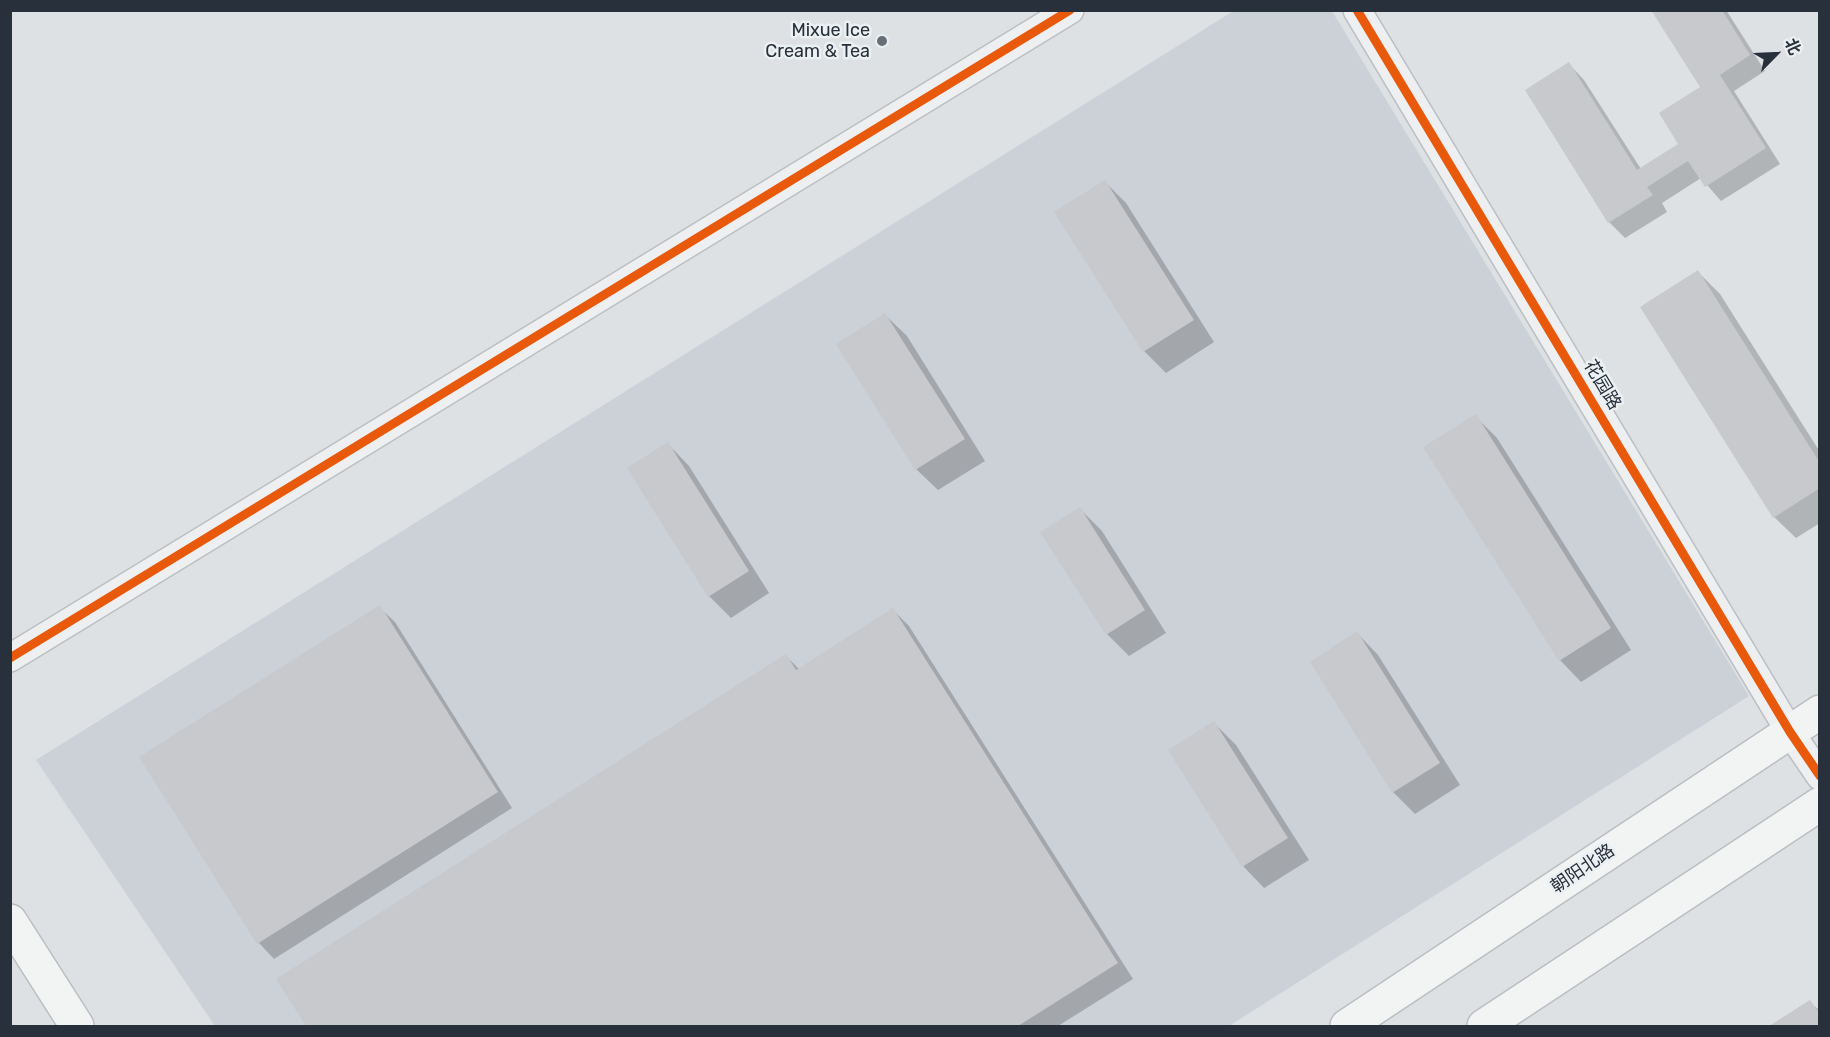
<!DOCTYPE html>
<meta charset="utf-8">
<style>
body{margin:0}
#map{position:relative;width:1830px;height:1037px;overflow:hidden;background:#dee1e4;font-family:Rubik,"Noto Sans SC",sans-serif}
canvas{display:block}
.frame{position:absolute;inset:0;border:12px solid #27303b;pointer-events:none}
.north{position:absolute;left:1746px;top:24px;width:60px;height:60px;-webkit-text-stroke:4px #ebf0f3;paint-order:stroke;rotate:66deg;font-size:16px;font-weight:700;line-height:24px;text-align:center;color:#27303b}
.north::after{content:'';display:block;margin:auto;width:21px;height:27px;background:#27303b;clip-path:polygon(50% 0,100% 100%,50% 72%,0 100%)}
</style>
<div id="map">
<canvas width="1830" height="1037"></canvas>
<div class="frame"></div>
<div class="north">北</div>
</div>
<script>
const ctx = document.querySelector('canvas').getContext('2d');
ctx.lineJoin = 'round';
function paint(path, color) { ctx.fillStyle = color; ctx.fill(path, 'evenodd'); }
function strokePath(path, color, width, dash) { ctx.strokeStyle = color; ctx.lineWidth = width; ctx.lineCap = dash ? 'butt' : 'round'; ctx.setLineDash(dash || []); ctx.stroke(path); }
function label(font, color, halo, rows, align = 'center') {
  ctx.font = font + ' Rubik,"Noto Sans SC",sans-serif'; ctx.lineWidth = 5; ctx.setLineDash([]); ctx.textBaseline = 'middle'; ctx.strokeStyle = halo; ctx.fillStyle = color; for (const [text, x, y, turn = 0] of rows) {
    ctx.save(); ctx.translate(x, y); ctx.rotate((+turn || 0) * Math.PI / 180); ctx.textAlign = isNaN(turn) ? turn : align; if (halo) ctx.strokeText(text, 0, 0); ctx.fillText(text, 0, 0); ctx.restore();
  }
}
const built = new Path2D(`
 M1235 10 1332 11 1749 696 1229 1026H215L36 760Z`);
const shadow = new Path2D(`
 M1653 10H1726L1765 71 1734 91 1780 164 1721 201 1701 178 1662 203 1667 212 1625 238 1609 222 1527 91 1569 64 1584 80 1641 169 1680 145 1702 88Z
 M1105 182 1126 203 1214 342 1166 373 1144 351 1056 212Z
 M1698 272 1720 294 1820 452V523L1796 538 1774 517Z
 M885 315 907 336 985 461 938 490 916 469Z
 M1475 416 1497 438 1631 650 1581 682 1560 660Z
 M668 444 689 466 769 593 731 618 709 596Z
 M1080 509 1102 531 1166 633 1129 656 1107 634 1042 533Z
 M379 607 395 622 512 808 274 959 259 943 141 758Z
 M893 610 909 626 1133 979 1058 1026H308L278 979 786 656 800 670Z
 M1357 633 1378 655 1460 785 1415 814 1393 792Z
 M1214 723 1236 745 1309 860 1264 888 1243 866Z
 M1810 1002 1820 1011V1026H1772Z`);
const building = new Path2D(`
 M1651 10H1722L1750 55 1720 75 1766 148 1705 187 1688 161 1647 187 1653 195 1608 223 1525 90 1569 62 1637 170 1678 144 1659 113 1700 87Z
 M1105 180 1194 320 1143 352 1054 212Z
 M1698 270 1820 463V488L1773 518 1640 307Z
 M885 313 965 439 915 470 836 344Z
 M1476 414 1611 628 1559 661 1423 447Z
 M668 442 749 571 708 597 627 468Z
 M1080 507 1145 610 1106 635 1040 532Z
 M380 605 498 792 257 944 139 757Z
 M893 608 1118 963 1018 1026H306L276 979 786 654 796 670Z
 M1357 631 1440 763 1392 793 1310 662Z
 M1214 721 1288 838 1242 867 1168 750Z
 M1810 1000 1820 1014V1026H1769Z`);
const minor = new Path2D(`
 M1357 10 1790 732 1820 776
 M10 658 1070 10`);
const primary = new Path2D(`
 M10 921 77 1026
 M1347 1026 1820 712
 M1484 1026 1820 804`);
const cycleway = new Path2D(`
 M1357 10 1790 732 1820 776
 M10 658 1070 10`);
const markers = [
 [882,41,6,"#676e76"]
];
const poiNames = [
 ["Mixue Ice",870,31],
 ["Cream & Tea",870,52]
];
const streetNames = [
 ["花园路",1602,385,59],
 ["朝阳北路",1583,869,-34]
];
paint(built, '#ccd1d7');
paint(shadow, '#0003');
paint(building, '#c7c9cc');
strokePath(minor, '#bcbfc2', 30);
strokePath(primary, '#bbbec1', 36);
strokePath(minor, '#eeeff0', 27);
strokePath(primary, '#f2f4f4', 33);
strokePath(cycleway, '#e8590c', 9);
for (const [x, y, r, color] of markers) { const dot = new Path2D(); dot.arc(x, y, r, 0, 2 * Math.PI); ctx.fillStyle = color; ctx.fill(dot); strokePath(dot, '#ebf0f3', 2); }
label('18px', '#27303b', '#ebf0f3', poiNames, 'right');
label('18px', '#27303b', '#ebf0f3', streetNames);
</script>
